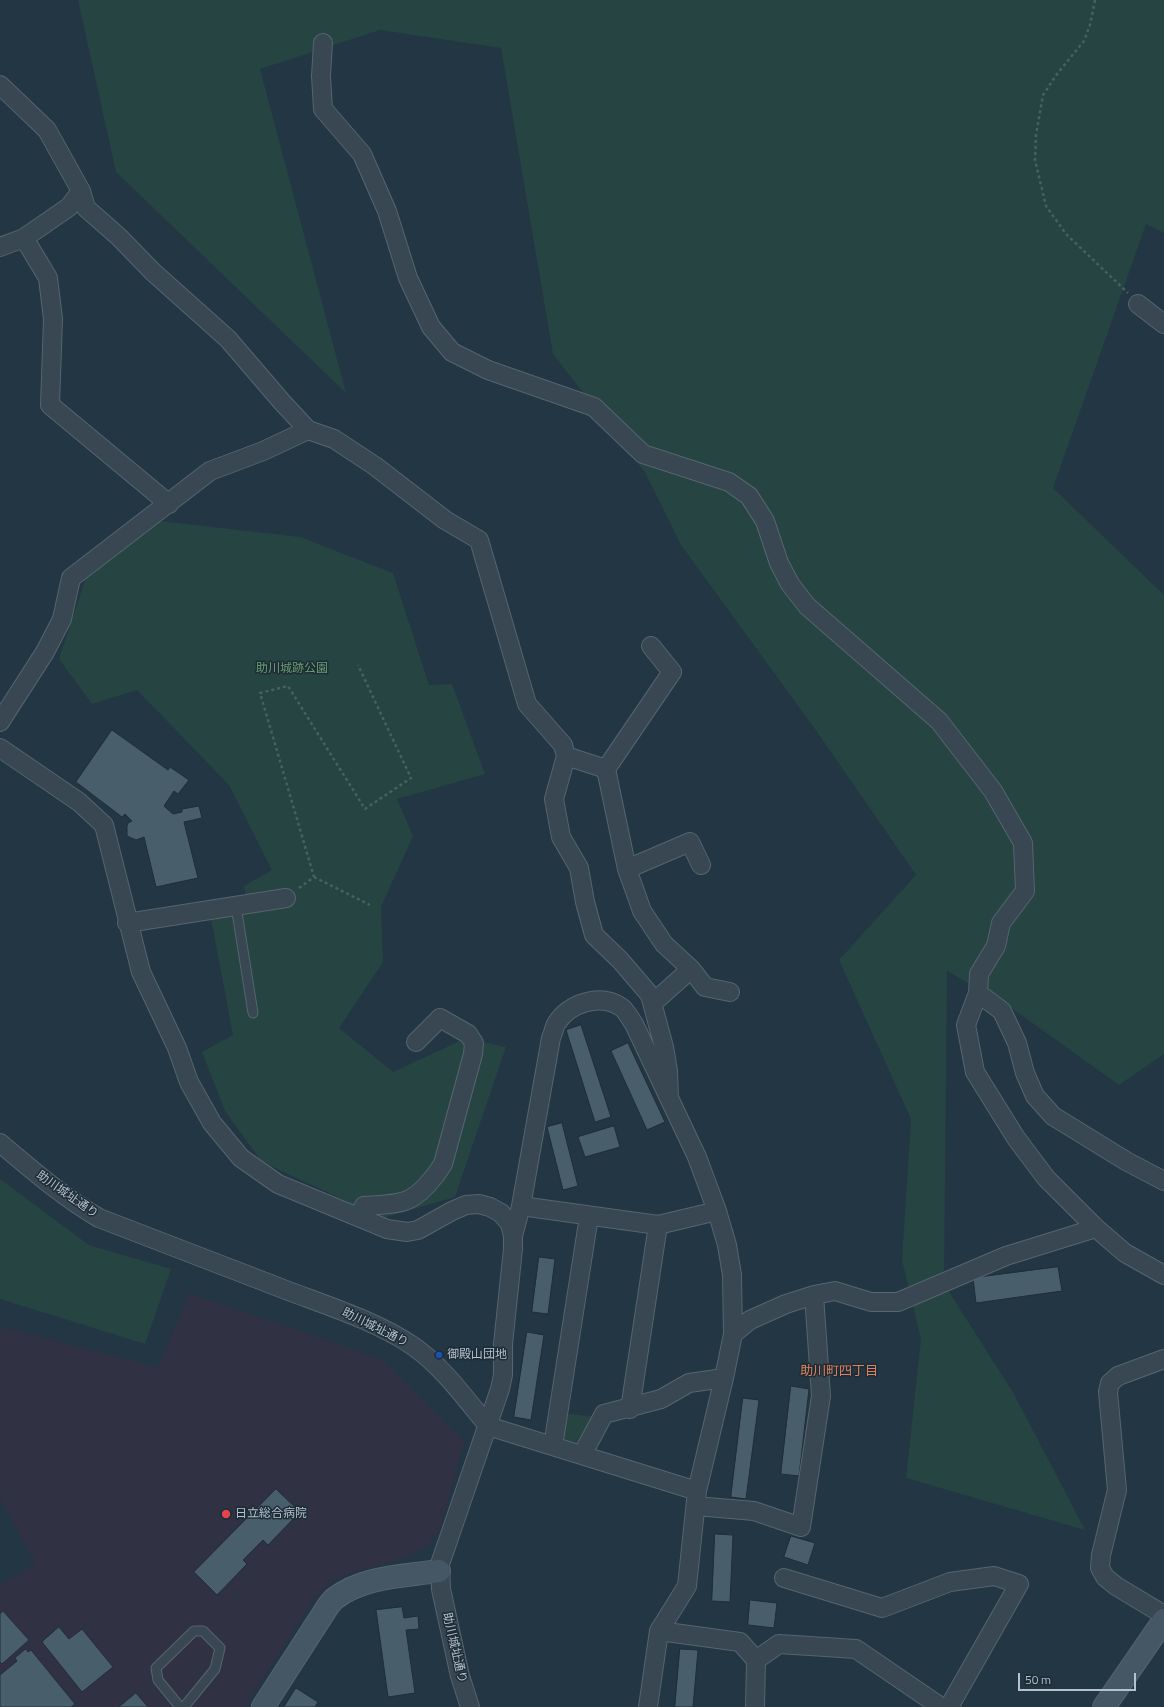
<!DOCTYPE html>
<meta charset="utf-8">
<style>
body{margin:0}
#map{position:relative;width:1164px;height:1707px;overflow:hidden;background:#233643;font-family:"Titillium Web",sans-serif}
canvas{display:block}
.scale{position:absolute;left:1018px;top:1673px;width:118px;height:18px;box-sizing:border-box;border:2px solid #b5c2cc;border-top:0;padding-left:5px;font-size:12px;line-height:14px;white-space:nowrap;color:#b5c2cc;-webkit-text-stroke:3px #1d2c37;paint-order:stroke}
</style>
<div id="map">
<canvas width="1164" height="1707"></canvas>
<div class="scale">50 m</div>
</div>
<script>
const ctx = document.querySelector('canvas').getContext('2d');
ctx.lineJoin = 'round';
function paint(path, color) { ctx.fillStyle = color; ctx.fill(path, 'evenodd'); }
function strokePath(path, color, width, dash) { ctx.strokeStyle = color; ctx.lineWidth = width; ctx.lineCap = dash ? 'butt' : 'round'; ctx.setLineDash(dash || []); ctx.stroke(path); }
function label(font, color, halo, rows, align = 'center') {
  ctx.font = font + ' "Titillium Web","Noto Sans JP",sans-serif'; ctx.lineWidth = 3; ctx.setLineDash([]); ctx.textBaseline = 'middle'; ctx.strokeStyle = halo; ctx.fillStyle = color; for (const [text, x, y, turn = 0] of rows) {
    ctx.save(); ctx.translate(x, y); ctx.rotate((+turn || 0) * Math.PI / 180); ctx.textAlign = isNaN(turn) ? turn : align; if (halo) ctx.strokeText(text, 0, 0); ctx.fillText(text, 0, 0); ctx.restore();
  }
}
const medical = new Path2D(`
 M189 1293 382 1359 465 1442 440 1529 429 1545 403 1559 342 1576 327 1586 312 1602 245 1707H0V1585L36 1564 0 1499V1326L158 1367Z`);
const green = new Path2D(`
 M78 0H1164V233L1146 224 1053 488 1164 595V1054L1119 1085 1010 1007 947 971 944 1284 1014 1394 1085 1530 906 1478 921 1339 902 1260 911 1119 839 960 916 875 815 729 681 545 646 474 553 354 501 48 380 30 260 69 346 393 116 172Z
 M160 521 300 537 393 573 429 685 452 684 485 774 397 799 413 836 381 907 383 962 339 1028 393 1072 466 1038 506 1047 455 1197 383 1218 262 1162 225 1111 202 1052 233 1035 208 903 246 898 244 886 272 870 229 785 137 690 92 704 59 659 85 580Z
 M0 1179 89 1245 171 1269 145 1344 0 1299Z
 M560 1413 599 1417 581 1453 554 1445Z`);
const building = new Path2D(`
 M112 730 168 770 170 767 189 780 178 794 174 791 164 806 173 814 182 812V809L199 806 202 818 184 822 198 878 156 887 144 837 136 840 127 836V826L128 823 132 821 125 814 122 817 76 782Z
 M581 1025 611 1117 595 1122 566 1030Z
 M628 1043 665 1122 647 1130 611 1051Z
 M562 1123 578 1186 563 1190 547 1127Z
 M614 1126 620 1147 585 1157 578 1137Z
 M539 1257 555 1259 548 1314 532 1312Z
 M1058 1267 1062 1291 976 1303 973 1278Z
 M527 1332 544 1335 531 1420 514 1417Z
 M791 1386 809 1389 799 1476 781 1474Z
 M743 1398 759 1400 746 1499 731 1497Z
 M276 1489 300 1512 268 1545 263 1540 243 1560 247 1564 217 1595 194 1572Z
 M715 1534 733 1535 730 1602 712 1601Z
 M791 1536 815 1543 808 1565 784 1557Z
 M750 1600 777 1603 774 1628 748 1625Z
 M402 1607 404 1618 418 1616 419 1629 406 1630 415 1693 388 1697 376 1610Z
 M3 1611 29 1640 2 1664 0 1662V1614Z
 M59 1627 69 1639 82 1629 113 1667 82 1692 42 1642Z
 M26 1649 28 1652 31 1650 75 1704 71 1707H0V1675L17 1661 15 1658Z
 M680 1649 698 1650 693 1707H675Z
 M296 1688 318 1702 315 1707H284Z
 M136 1693 148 1707H119Z`);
const path = new Path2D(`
 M1095 0 1090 25 1084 41 1057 74 1043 95 1036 135 1035 160 1046 206 1066 234 1128 293
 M314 877 370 905
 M299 888 314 877 260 693 288 686 365 809 411 778 358 665`);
const lane = new Path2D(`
 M236 906 253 1013
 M180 1707 158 1680 156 1668 194 1631H203L220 1648 215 1669 184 1707`);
const street = new Path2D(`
 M323 43 321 76 323 109 362 154 387 211 408 278 431 327 452 352 488 370 594 407 643 454 729 482 749 496 765 521 779 563 790 584 807 606 939 721 993 791 1023 843 1025 891 1001 923 996 946 979 974 978 993 966 1025 975 1072 1016 1138 1046 1178 1096 1228 1125 1253 1164 1275
 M0 85 47 130 81 191 86 208 119 237 153 272 228 339 282 402 308 430 334 439 375 466 445 520 479 540 527 704 563 745 566 756 554 799 561 837 579 868 585 902 594 935 620 960 650 995 664 1047 668 1071 669 1098
 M24 238 48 278 53 319 50 405 169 504
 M0 247 24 238 69 207 81 191
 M1138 304 1164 324
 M0 722 45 652 62 619 71 578 210 471 263 451 308 430
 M0 748 79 802 104 825 141 972 177 1048 189 1082 212 1123 241 1158 278 1184 387 1229 407 1232 418 1230 452 1211 466 1205 479 1204 490 1207 501 1213 510 1224 513 1236V1249L503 1344V1375L500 1389 440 1564 441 1589 460 1676 470 1707
 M566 756 606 769 672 672 651 646
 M606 769 627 869 642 911 664 944 691 969 705 987 730 992
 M627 869 690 842 701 865
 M127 923 286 898
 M978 993 1002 1011 1017 1043 1025 1073 1035 1096 1053 1116 1126 1161 1164 1181
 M653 1003 691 969
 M0 1143C32 1170 63 1197 99 1218 161 1242 224 1266 286 1290 328 1306 376 1321 413 1346 443 1367 465 1398 488 1426
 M521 1206 658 1225 717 1211
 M358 1217 364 1206C377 1205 393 1205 405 1201 420 1196 435 1177 443 1164L473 1054 474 1043 468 1034 440 1018 416 1042
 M513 1236 521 1206 551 1038C553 1034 554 1028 556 1024 569 1003 600 993 621 1007 626 1010 630 1019 634 1024L697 1157 717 1211 727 1245 732 1275 733 1334 724 1378 697 1491 687 1586 659 1631 648 1707
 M733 1334 750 1320 786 1304 814 1295 835 1291 871 1302H898L1006 1256 1096 1228
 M1164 1359 1118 1376 1110 1383 1108 1392 1117 1490 1101 1555 1100 1568 1105 1577 1116 1586 1164 1615
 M630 1409 658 1225
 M488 1426 697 1491
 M553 1446 589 1216
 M582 1455 604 1414 661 1399 689 1383 724 1378
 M696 1506 754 1511 801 1527 821 1396 814 1295
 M784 1578 882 1608 950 1582 994 1576 1019 1584 949 1707
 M659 1631 740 1642 756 1660 755 1707
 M756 1660 779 1644 856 1649 941 1707`);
const secondary = new Path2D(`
 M263 1707 323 1614C326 1609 330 1603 334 1599 363 1576 405 1576 439 1571
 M1104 1707 1164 1620`);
const markers = [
 [439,1355,4,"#1a4fb4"],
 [226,1514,5,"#e0444e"]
];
const parkNames = [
 ["助川城跡公園",292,669]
];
const streetNames = [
 ["助川城址通り",67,1195,35],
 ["助川城址通り",375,1328,26],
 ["助川城址通り",454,1648,77]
];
const poiNames = [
 ["御殿山団地",447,1355],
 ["日立総合病院",235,1514]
];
const neighbourhoodNames = [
 ["助川町四丁目",839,1372]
];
paint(medical, '#303142');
paint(green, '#254442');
paint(building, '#495e6b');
strokePath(building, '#1f2e39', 1);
strokePath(lane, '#56656f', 11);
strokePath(street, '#56656f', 20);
strokePath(secondary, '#56656f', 24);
strokePath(path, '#466160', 2.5, [3, 3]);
strokePath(lane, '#384752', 9);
strokePath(street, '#384752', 18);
strokePath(secondary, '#455765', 22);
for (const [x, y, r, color] of markers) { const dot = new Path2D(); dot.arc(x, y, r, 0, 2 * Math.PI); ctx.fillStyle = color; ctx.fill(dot); strokePath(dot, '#1d2c37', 1.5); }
label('12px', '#6a9f6d', '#1d2c37', parkNames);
label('12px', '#b5c2cc', '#1d2c37', streetNames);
label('12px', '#b5c2cc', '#1d2c37', poiNames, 'left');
label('13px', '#df815d', '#1d2c37', neighbourhoodNames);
</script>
